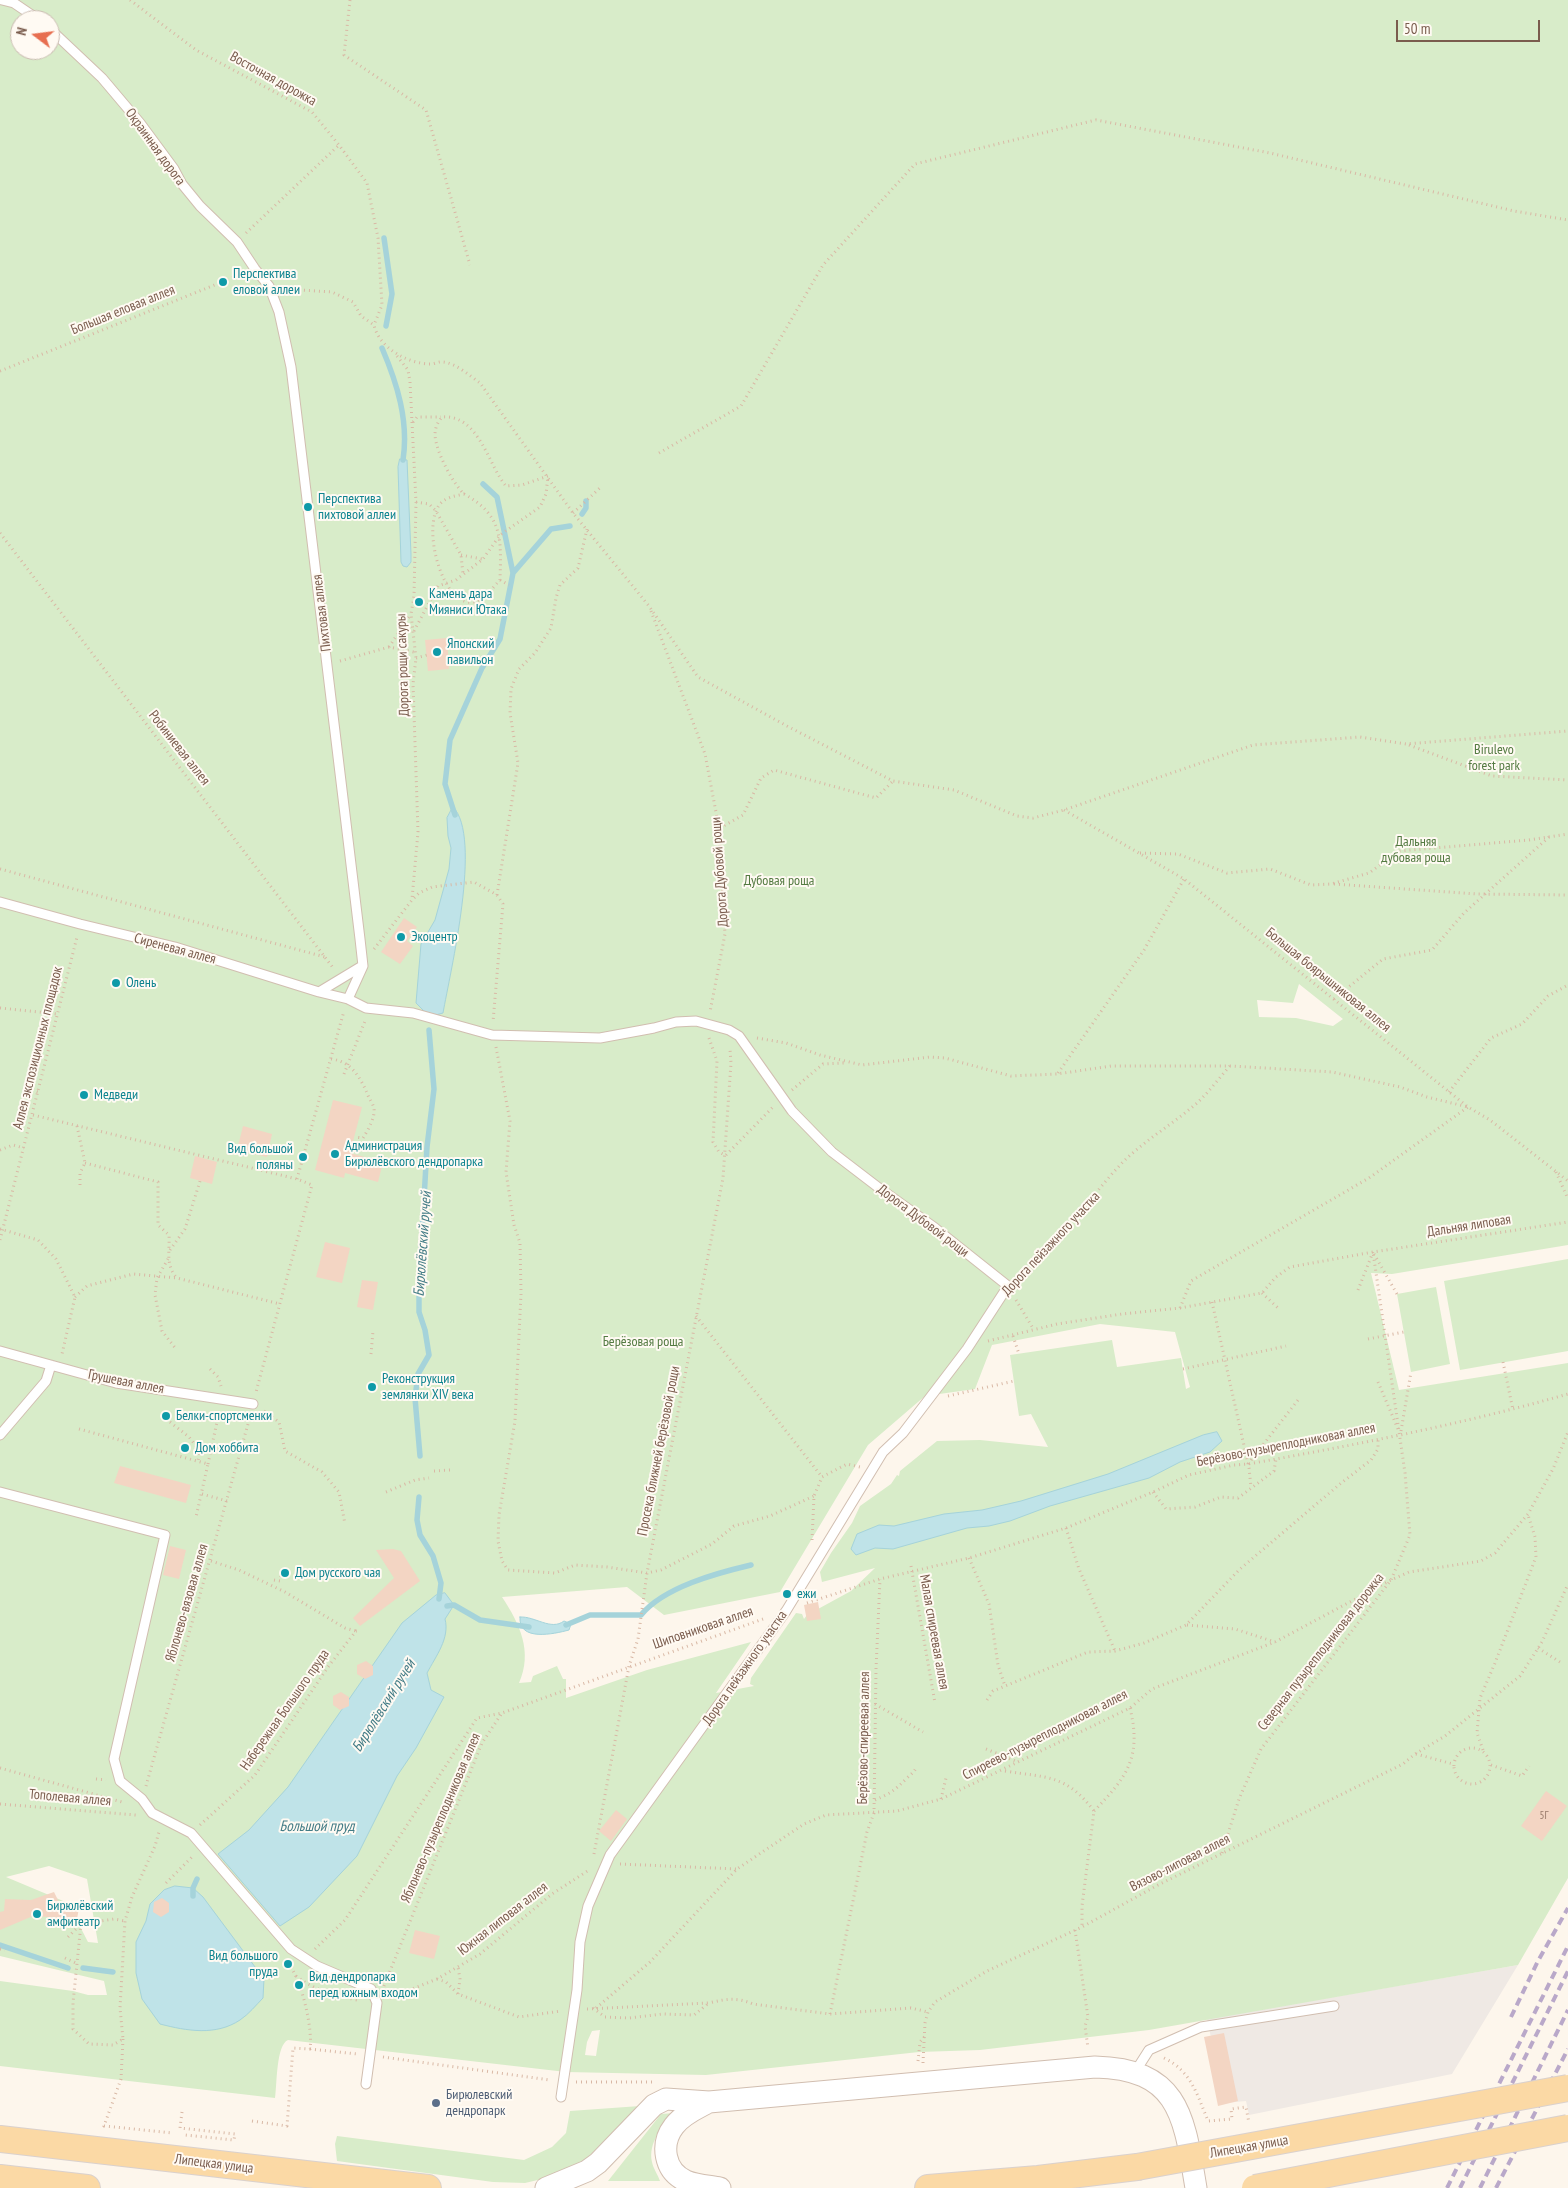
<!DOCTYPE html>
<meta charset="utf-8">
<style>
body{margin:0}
#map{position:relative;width:1568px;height:2188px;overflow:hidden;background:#fdf6ec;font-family:"PT Sans Narrow",sans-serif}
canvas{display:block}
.north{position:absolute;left:10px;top:10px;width:50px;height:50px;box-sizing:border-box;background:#fffaf3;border:1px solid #cabbb1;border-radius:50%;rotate:285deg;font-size:14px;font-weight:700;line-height:20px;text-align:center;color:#7a5c4d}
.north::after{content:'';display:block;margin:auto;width:18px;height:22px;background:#e76f51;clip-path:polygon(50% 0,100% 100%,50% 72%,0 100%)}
.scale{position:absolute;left:1396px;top:20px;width:144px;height:22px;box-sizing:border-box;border:2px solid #7a5c4d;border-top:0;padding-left:6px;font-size:15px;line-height:18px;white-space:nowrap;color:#7a5c4d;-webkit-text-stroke:4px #fffaf3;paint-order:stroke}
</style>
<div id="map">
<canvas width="1568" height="2188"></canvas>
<div class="north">N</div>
<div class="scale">50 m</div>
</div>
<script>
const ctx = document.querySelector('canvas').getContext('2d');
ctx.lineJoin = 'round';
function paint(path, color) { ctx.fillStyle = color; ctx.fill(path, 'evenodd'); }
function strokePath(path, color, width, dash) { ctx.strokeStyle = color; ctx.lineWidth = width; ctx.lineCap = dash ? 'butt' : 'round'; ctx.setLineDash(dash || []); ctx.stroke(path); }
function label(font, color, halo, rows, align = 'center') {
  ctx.font = font + ' "PT Sans Narrow",sans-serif'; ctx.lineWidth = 4; ctx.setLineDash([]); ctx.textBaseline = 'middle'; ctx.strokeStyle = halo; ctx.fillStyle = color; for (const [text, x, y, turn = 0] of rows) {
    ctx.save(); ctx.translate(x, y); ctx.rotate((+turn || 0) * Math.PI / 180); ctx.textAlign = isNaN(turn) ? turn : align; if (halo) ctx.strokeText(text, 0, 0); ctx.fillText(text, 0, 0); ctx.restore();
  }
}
const industrial = new Path2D(`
 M1518 1965 1452 2074 1249 2115 1246 2101 1225 2103 1207 2019Z`);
const green = new Path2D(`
 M0 0H1568V1245L1392 1274 1371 1273 1399 1390 1568 1363V1878L1518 1965 1149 2030 980 2050 919 2052 706 2075 566 2072 288 2040C276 2045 277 2085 275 2098L0 2066V1981L73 1991 88 1995H107L104 1981 0 1956ZM20 20H50V50H20ZM1299 984 1343 1019 1333 1026 1296 1018 1259 1017 1257 1000 1293 1003ZM1100 1324 1175 1332 1190 1387 1186 1389 1181 1358 1117 1367 1112 1340 1010 1355 1019 1416 1031 1414 1048 1447 980 1440 937 1441 900 1471 899 1476 897 1475 891 1484 860 1506 852 1523 831 1553 820 1572 822 1582 875 1568 851 1591 807 1615 804 1619 802 1614 796 1613 751 1678 750 1684 754 1686 716 1693 751 1642 647 1670 566 1698V1679H563L557 1666 533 1676 531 1682 519 1683C533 1652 520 1624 502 1597L627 1587 664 1615 780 1592 868 1445 925 1396 975 1389 992 1345ZM49 1866 87 1879 98 1943 88 1942 68 1903 6 1877ZM600 2030 596 2056 585 2055 587 2042 592 2031Z
 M1568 1259V1351L1460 1370 1444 1281Z
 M1436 1287 1450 1364 1411 1372 1397 1294Z
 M640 2106 587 2158 559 2175 525 2183 493 2182 337 2161 335 2144 337 2136 524 2160 552 2147 566 2133 570 2111Z
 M675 2113C662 2126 648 2143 652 2162 653 2168 658 2175 660 2181H608L661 2114Z`);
const water = new Path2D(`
 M400 459 407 460 411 554V562L407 567 403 566 401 562 398 467Z
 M453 807C483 836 450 973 443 1013L432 1016 424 1011 416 1003 421 944 435 920 449 869 451 848 448 836 447 818Z
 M1217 1432 1222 1441 1210 1452 1180 1462 1149 1478 1050 1506 1010 1521 989 1526 967 1528 893 1549 875 1548 856 1555 851 1549 857 1534 879 1525 894 1526 944 1514 982 1510 1021 1501 1108 1474 1203 1435Z
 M445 1593 454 1605 445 1619C450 1638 436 1656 427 1673L431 1690 444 1697 416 1748 397 1776 357 1856 309 1907 280 1926 218 1854 249 1830 288 1787 402 1623 436 1595Z
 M520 1617C535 1616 551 1631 564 1621L571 1624 569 1630C554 1634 518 1642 520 1617Z
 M175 1886 193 1888 203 1897 264 1979 263 1998C256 2005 249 2014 240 2020 216 2036 187 2031 160 2024L142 1999 136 1973V1942L146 1921 150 1904 164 1890Z`);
const stream = new Path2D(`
 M384 238 392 294 386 326
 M382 348C397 383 409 421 403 460
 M483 484 497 497 513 573
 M582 514 586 508V501
 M455 815 445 784 450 740 482 668 500 639 513 573 551 529 570 526
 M420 1456 415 1398 418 1374 429 1355 425 1330 419 1312V1285L427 1147 434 1089 429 1030
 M419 1497 417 1520 420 1535 433 1556 441 1583 439 1599
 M447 1606 454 1605 480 1620 529 1627
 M566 1625 590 1615H641C664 1587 717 1573 751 1565
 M193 1896V1888L197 1879
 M0 1945 68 1968
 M83 1968 113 1972`);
const building = new Path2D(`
 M447 638 449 669 428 671 425 640Z
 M404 918 417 927 407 941 413 946 400 964 381 952Z
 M333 1100 362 1107 350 1153 383 1162 378 1182 345 1173 344 1178 315 1170Z
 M243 1126 272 1134 267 1157 237 1150Z
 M195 1156 217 1162 212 1184 190 1178Z
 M325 1242 350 1248 342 1283 316 1277Z
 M362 1280 378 1282 373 1310 357 1307Z
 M120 1466 191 1485 186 1503 114 1483Z
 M170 1546 186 1550 179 1579 163 1575Z
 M393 1549 401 1551 420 1581 360 1626 353 1618 394 1578 376 1550Z
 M818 1602 821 1619 807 1621 804 1605Z
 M366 1661 373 1666V1675L365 1679 357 1674V1665Z
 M341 1692 349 1697V1706L340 1710 333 1705V1696Z
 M1546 1791 1567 1806 1542 1841 1521 1826Z
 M616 1810 627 1819 611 1841 599 1831Z
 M54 1892 59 1902 74 1903V1907L79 1908 77 1919 33 1916 0 1930V1912L4 1911 5 1899 31 1900Z
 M162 1898 169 1903V1912L161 1917 153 1912 154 1902Z
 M415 1930 440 1936 434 1959 409 1953Z
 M1224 2033 1238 2101 1218 2106 1204 2037Z`);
const path = new Path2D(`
 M130 0 196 50 312 112 339 145 367 183 378 238 382 305 374 325
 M350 0 344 55 426 110 470 265
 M246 233 339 145
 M284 289 332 292 353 302 361 316 374 325C379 348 408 364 431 364 435 364 439 361 443 362 456 363 470 376 480 383L573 513 649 606 698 677 787 726 893 781 954 790 1017 816 1033 818 1064 810 1253 745 1360 737 1406 744 1568 731
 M397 356 408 370 410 382 416 502 414 596 411 614 416 658 413 684 418 832 412 899
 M0 371 242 274
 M413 422 417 417H441
 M659 453 741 406 823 265 915 164 1096 120 1270 153 1514 211 1568 220
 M464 494C504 516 501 540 500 580 492 588 485 600 474 602 442 608 421 526 440 504 446 497 455 496 464 494Z
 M416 502 429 504 436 511 461 555 463 574
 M573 513 602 486
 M0 533 334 969
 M461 555 482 559
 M500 580 509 585
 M651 611 705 754 719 828 725 934 710 1012
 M414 631 438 586 456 580 483 559 500 535 540 507 546 494 548 476 522 485 506 486C488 465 479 414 442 417 438 422 435 427 435 435 436 452 452 482 464 494
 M389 647 411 614
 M416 658 427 655
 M340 661 389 647 414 652
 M1409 745 1492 776 1568 780
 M1064 810 1184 879 1468 1107 1490 1120 1568 1181
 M720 828 743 815 761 778 774 770 876 798 893 781
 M1140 853 1178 854 1227 873 1270 869 1311 885 1331 884 1369 873 1399 851 1529 840 1568 834
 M0 869 325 957
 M1334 884 1477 894 1568 895
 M497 895 518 763 510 713 511 689 519 669 535 653 551 628 556 598 560 585 578 568 587 529
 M374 949 412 900 419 893 432 887 474 882 497 895 503 904 493 1022
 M1334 999 1383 959 1432 950 1464 913 1549 837
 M0 1008 58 1014
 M709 1038 717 1061 713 1142 719 1152 725 1155
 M757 1038 786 1043 820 1055 862 1065 930 1057 945 1058 1011 1076 1057 1074 1111 1066H1231L1332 1072 1400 1087 1427 1097 1468 1107
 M496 1047 510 1121 506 1172 514 1225 520 1243 521 1293 515 1421 499 1515 498 1541 502 1561 508 1570 555 1573 575 1565 607 1567 647 1573 661 1570 712 1544 734 1526 770 1516 814 1496
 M331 1059C352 1061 362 1080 369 1098 371 1101 374 1106 374 1109 375 1118 368 1130 363 1138L355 1137
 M1058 1073 1144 950 1184 879
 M344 1074 365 1021
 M32 1090 38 1092
 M792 1090 823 1064 844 1063
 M1449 1092 1491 1038 1522 1024 1548 996 1568 985
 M33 1115 297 1179 312 1185 256 1392
 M77 1126 85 1163 80 1173V1187
 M0 1150 13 1145 24 1148
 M726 1155 774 1106
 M85 1163 158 1182V1225L169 1235C170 1251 165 1265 177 1278
 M1556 1172 1568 1199
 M297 1179 344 1011
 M0 1229 38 1240 56 1259 75 1297 62 1354
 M0 1240 77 937
 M170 1250 185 1229 200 1181
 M1374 1254 1397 1294
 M168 1259 157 1278 155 1295 162 1331 176 1349
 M1018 1278C1060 1247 1087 1199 1123 1162 1145 1140 1173 1124 1197 1103 1209 1092 1219 1078 1230 1066
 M1358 1290 1373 1252
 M1262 1293 1278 1308
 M75 1297 87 1286 133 1274 177 1278 280 1304
 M1016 1300 1034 1330
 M1212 1302 1249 1468 1251 1487
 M1180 1308 1191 1281 1369 1178 1468 1107
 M696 1316 822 1477
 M1013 1336 1019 1354
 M1368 1339 1404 1332
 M988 1341 1057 1324 1122 1314 1180 1308 1262 1293 1276 1277 1290 1267 1373 1252 1568 1222
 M371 1354 373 1331
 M1503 1362 1513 1410
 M210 1369 218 1377 221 1386
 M1183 1369 1286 1346
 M1378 1382 1398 1429
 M948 1396 1014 1381
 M264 1411 279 1422 285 1451 322 1472 339 1492 345 1524
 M170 1422 189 1437 200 1451 198 1461
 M79 1429 208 1464 196 1517
 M1401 1431 1411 1372
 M208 1464 217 1422
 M1248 1464 1298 1400
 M434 1471 450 1470
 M386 1492 415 1480 429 1478
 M1153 1492 1166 1509 1195 1507 1221 1497 1238 1498 1274 1471 1276 1459
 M202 1494 227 1501
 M1066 1528 1079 1569 1115 1651
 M812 1540 814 1496 822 1477 847 1464 860 1467
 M969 1558 989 1604 998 1665 1005 1686
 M211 1561 239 1570 285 1592 345 1628 356 1631
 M911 1566 935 1703
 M274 1580 280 1581 281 1576
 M807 1603 880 1579 969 1558 1066 1528 1153 1492 1189 1475 1234 1465 1248 1464C1355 1445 1463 1424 1568 1394
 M1187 1625 1235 1629 1275 1642
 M1538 1648 1563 1664
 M987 1700 993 1691 1088 1652 1115 1651 1144 1643 1186 1625 1240 1569 1340 1484 1371 1460 1378 1449V1439
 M875 1704 923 1732
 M1454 1766a18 18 0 1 1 36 0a18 18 0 1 1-36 0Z
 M986 1749 1018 1762
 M1483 1750 1477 1733 1480 1698 1495 1663 1536 1557 1535 1537 1528 1515
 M1416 1754 1453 1764
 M1491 1765 1522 1776 1529 1766
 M0 1768 122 1802
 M1005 1771C1047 1778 1066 1774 1094 1811L1082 1906V1927
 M96 1779 106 1780
 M146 1786 250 1417
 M941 1799 946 1778
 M875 1800C891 1793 894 1791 906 1779 911 1774 914 1773 917 1766
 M0 1804 136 1815
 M1094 1811C1127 1777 1142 1757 1130 1708
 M200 1825 255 1775 328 1667 356 1631H360
 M1222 1853 1239 1799 1261 1749 1391 1580 1410 1535 1405 1473 1373 1252
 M594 1854 629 1666 638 1639 647 1573 723 1178 731 1063 730 1049
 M620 1864 737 1869
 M166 1883 194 1855
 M81 1924 73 2003V2029L89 2044 113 2045 123 2039 120 2008 125 1921 132 1897 155 1846 159 1832
 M1075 1930 1088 2017 1085 2026 1088 2048
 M68 1937 81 1924 114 1919 125 1921
 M0 1949 5 1950
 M315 1949 345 1920 477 1718 502 1713 763 1619
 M65 1958 78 1964
 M296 1976C316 1991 333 1995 357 2000
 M437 1979 446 1982 458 1994 519 2017 561 2011
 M384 1986 482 1743 502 1713
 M458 1994 460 1979 458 1967
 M390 1998 437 1979 480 1954 552 1894 589 1870
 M593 2008 605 2017 629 2018 663 2014 694 2015 709 2003
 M596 2008 650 1962 737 1869 804 1824 826 1815 897 1811 941 1799 1130 1708 1152 1689 1275 1642 1391 1580 1409 1572 1481 1561 1495 1553 1528 1514 1553 1469 1568 1432
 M587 2009 709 2003C725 1999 737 1997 753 2004L830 2014 911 2008 928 2012
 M830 2014 867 1832 874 1813 876 1669 880 1579
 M123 2039 121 2079 104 2126 173 2133
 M310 2049 357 2054
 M383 2057 550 2080
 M1164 2058C1191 2071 1197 2094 1208 2121L1232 2119 1231 2109 1246 2107 1249 2123
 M918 2061 920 2042 925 2036
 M923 2063 925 2023 928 2012 935 2002 987 1971 1082 1927 1158 1885 1403 1764 1415 1754 1445 1736 1520 1676 1542 1642 1568 1584
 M576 2082H653
 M182 2112 180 2128 235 2134 234 2140 185 2135
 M252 2121 287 2126 293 2048 310 2049C313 2030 302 1980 289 1965`);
const service = new Path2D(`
 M2 0 14 3 39 20
 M50 29 102 78 140 123 174 169 182 184 200 206 237 242 255 269 269 286 279 312 291 367 360 939 363 966 348 999
 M0 902 80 924 175 947 319 992 348 999 366 1008 413 1013 492 1035 600 1038 654 1028 676 1022 696 1021 729 1030 739 1036 792 1111 832 1152 879 1188 935 1228 1008 1286 967 1349 903 1433 883 1452 786 1611 610 1855 588 1906 580 1942 577 1990 561 2097
 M319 992 362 966
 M0 1351 116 1383 253 1404
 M0 1435 46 1381 51 1365
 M0 1492 165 1535 114 1759 120 1781 142 1799 152 1813 191 1833 291 1949 317 1966 371 1989 377 2003 366 2084
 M1135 2072 1149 2050 1201 2027 1334 2006`);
const tertiary = new Path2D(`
 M709 2102C698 2108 683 2114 674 2126 660 2144 664 2171 686 2181 695 2185 709 2186 720 2188
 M546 2188 587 2171 598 2163 654 2105 666 2099 709 2102 1095 2067C1180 2069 1184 2117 1196 2188`);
const primary = new Path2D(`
 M0 2139 428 2188
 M0 2178 87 2188
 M928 2188 1038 2179 1137 2167`);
const rail = new Path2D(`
 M1511 2017 1538 1961 1568 1908
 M1447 2188 1568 1946
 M1460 2188 1568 1971
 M1480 2188 1568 2010
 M1496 2188 1568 2049`);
const primaryBridge = new Path2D(`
 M1137 2167 1568 2088
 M1255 2188 1568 2128`);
const markers = [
 [223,282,5,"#0f9aa8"],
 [308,507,5,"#0f9aa8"],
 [419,602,5,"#0f9aa8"],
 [437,652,5,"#0f9aa8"],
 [401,937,5,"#0f9aa8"],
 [116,983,5,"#0f9aa8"],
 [84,1095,5,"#0f9aa8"],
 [335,1154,5,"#0f9aa8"],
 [303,1157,5,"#0f9aa8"],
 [372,1387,5,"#0f9aa8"],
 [166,1416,5,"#0f9aa8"],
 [185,1448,5,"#0f9aa8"],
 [285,1573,5,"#0f9aa8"],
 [787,1594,5,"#0f9aa8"],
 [37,1914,5,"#0f9aa8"],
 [288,1964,5,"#0f9aa8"],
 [299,1985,5,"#0f9aa8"],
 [436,2103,5,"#5c6f8a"]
];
const numberNames = [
 ["5Г",1544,1816]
];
const streetNames = [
 ["Восточная дорожка",273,79,29],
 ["Окраинная дорога",155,147,54],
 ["Большая еловая аллея",123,310,-22],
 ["Пихтовая аллея",322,613,-97],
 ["Дорога рощи сакуры",403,665,-92],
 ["Робиниевая аллея",179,748,52],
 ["Дорога Дубовой рощи",720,872,-94],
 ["Сиреневая аллея",175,949,15],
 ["Большая боярышниковая аллея",1328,980,39],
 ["Аллея экспозиционных площадок",38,1048,-76],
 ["Дорога Дубовой рощи",923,1221,37],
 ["Дальняя липовая",1469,1226,-9],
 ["Дорога пейзажного участка",1051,1244,-47],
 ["Грушевая аллея",126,1382,11],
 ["Берёзово-пузыреплодниковая аллея",1286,1445,-11],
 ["Просека ближней берёзовой рощи",659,1451,-79],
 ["Яблонево-вязовая аллея",187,1603,-74],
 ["Шиповниковая аллея",703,1628,-19],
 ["Малая спиреевая аллея",934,1632,80],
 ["Северная пузыреплодниковая дорожка",1321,1652,-52],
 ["Дорога пейзажного участка",745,1668,-55],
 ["Набережная Большого пруда",285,1710,-55],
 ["Спиреево-пузыреплодниковая аллея",1045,1735,-27],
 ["Берёзово-спиреевая аллея",864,1738,-89],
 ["Тополевая аллея",70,1798,5],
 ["Яблонево-пузыреплодниковая аллея",441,1818,-67],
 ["Вязово-липовая аллея",1180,1863,-27],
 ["Южная липовая аллея",503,1919,-38],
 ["Липецкая улица",1249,2147,-10],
 ["Липецкая улица",214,2164,7]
];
const cultureNames = [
 ["Перспектива",233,274],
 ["еловой аллеи",233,290],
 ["Перспектива",318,499],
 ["пихтовой аллеи",318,515],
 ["Камень дара",429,594],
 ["Мияниси Ютака",429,610],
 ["Японcкий",447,644],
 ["павильон",447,660],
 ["Экоцентр",411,937],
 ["Олень",126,983],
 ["Медведи",94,1095],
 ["Администрация",345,1146],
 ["Бирюлёвского дендропарка",345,1162],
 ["Вид большой",293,1149,"right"],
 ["поляны",293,1165,"right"],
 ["Реконструкция",382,1379],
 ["землянки XIV века",382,1395],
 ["Белки-спортсменки",176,1416],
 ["Дом хоббита",195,1448],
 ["Дом русского чая",295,1573],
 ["ежи",797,1594],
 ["Бирюлёвский",47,1906],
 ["амфитеатр",47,1922],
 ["Вид большого",278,1956,"right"],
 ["пруда",278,1972,"right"],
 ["Вид дендропарка",309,1977],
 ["перед южным входом",309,1993]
];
const parkNames = [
 ["Birulevo",1494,750],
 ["forest park",1494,766],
 ["Дальняя",1416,842],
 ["дубовая роща",1416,858],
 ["Дубовая роща",779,881],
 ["Берёзовая роща",643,1342]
];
const serviceNames = [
 ["Бирюлевский",446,2095],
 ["дендропарк",446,2111]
];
const waterNames = [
 ["Бирюлёвский ручей",423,1244,-86],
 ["Бирюлёвский ручей",384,1706,-58],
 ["Большой пруд",317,1827]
];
paint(industrial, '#efe9e4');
paint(green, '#d8ecc9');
paint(water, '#bfe3e8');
strokePath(water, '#a5d3da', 1);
strokePath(stream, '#a5d3da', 5.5);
paint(building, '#f3d5c3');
strokePath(service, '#d1beb0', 11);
strokePath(tertiary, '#d1beb0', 23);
strokePath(primary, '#dad1cd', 28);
strokePath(path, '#d9b8a5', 3, [1, 4]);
strokePath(service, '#fff', 9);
strokePath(tertiary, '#fff', 21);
strokePath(primary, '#fbd9a5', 26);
strokePath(rail, '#b9a8c9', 4, [8, 5]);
strokePath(primaryBridge, '#dad1cd', 28, []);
strokePath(primaryBridge, '#fbd9a5', 26);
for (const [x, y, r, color] of markers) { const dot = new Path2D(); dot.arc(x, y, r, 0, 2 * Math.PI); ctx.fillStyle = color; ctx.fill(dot); strokePath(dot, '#fffaf3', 2); }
label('11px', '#987a6a', null, numberNames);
label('14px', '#7a5c4d', '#fffaf3', streetNames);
label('14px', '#0d838f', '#fffaf3', cultureNames, 'left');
label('14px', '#537a41', '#fffaf3', parkNames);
label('14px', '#4e5e75', '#fffaf3', serviceNames, 'left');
label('italic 15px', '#437c86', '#fffaf3', waterNames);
</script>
